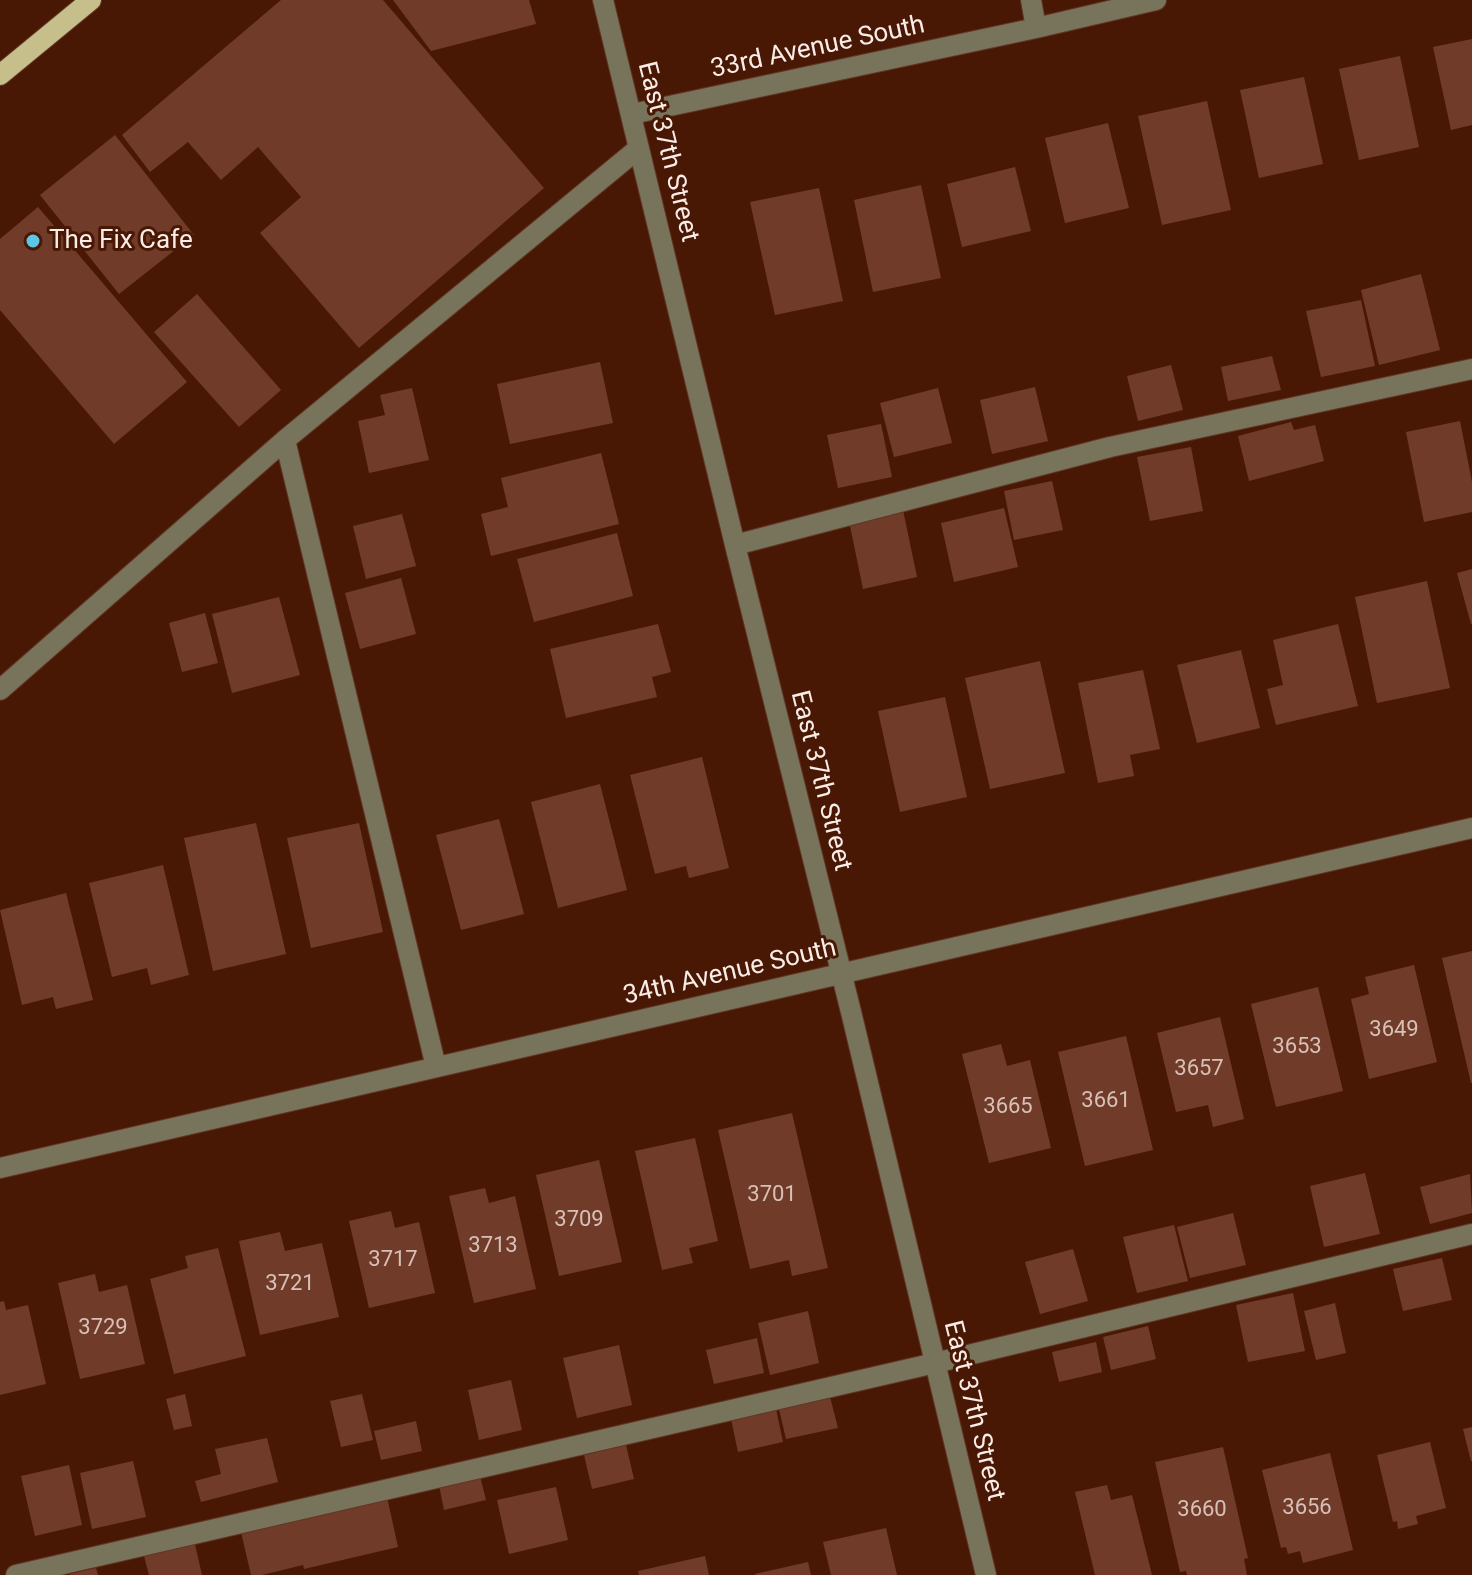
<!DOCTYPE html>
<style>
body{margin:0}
canvas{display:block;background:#491805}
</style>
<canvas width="1472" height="1575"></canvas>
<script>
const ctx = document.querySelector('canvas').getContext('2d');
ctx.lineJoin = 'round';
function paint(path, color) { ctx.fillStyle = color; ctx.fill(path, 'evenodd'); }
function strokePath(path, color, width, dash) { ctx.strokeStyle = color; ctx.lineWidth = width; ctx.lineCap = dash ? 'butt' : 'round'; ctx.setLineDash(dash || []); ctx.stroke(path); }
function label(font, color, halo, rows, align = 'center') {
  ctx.font = font + ' Roboto,sans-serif'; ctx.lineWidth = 6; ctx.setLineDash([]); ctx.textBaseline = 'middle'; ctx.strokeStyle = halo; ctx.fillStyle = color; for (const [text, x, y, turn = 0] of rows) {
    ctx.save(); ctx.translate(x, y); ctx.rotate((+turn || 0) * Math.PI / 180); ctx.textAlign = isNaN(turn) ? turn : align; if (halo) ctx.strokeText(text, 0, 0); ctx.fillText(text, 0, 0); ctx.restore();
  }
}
const building = new Path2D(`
 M281 0H383L544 188 359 348 260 233 301 197 258 147 221 180 188 142 150 172 122 135Z
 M393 0H529L536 24 431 51Z
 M1472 39V125L1451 130 1433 47Z
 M1400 56 1419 147 1359 160 1339 69Z
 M1304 77 1323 164 1259 178 1240 90Z
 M1207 101 1231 210 1162 225 1138 116Z
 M1108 123 1129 208 1065 223 1045 138Z
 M115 135 194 235 119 294 40 195Z
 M1015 167 1031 231 962 247 947 184Z
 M921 185 941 278 873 292 854 200Z
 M819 188 843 301 775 315 750 202Z
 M38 207 187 382 114 444 0 310V239Z
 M1421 274 1440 350 1379 365 1361 290Z
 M197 294 281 390 239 427 154 332Z
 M1361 300 1375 366 1321 377 1306 311Z
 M1272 356 1281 390 1228 401 1221 367Z
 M600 362 613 423 510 444 497 384Z
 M1171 365 1183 410 1138 421 1127 376Z
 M1035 387 1048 441 992 454 980 400Z
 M412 388 429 460 369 473 358 421 385 415 380 395Z
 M938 388 952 443 894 457 880 403Z
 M1460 421 1472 482V512L1424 522 1406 432Z
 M1291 422 1294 430 1315 425 1324 461 1249 481 1238 436Z
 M881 424 892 477 838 488 827 435Z
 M1191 447 1203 511 1150 521 1137 457Z
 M601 453 619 524 491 556 481 514 508 507 501 478Z
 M1052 481 1063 530 1014 540 1004 491Z
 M1004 508 1018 567 954 582 941 523Z
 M903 510 917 577 863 589 849 521Z
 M402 514 416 566 366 579 353 526Z
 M617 533 633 596 534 622 517 559Z
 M1472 569V624H1471L1457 573Z
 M401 578 416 634 360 649 345 593Z
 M1427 581 1450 688 1377 703 1355 597Z
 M279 597 300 675 232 693 212 614Z
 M205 613 218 663 182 672 169 623Z
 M658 624 671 672 652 677 657 697 566 718 550 649Z
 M1338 624 1358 706 1276 725 1267 689 1283 685 1273 640Z
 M1241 650 1260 728 1197 743 1177 665Z
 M1040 661 1065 773 990 789 965 678Z
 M1143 670 1160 749 1130 755 1134 776 1098 783 1078 683Z
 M945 697 967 797 900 812 878 711Z
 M702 757 729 868 689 878 686 866 655 874 630 775Z
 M600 784 627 890 558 908 531 802Z
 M499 819 524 914 461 930 436 835Z
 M256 823 286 954 213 971 184 838Z
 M359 823 383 932 311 948 287 838Z
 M163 865 189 975 151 985 147 968 112 977 89 883Z
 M66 893 93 1000 56 1009 53 997 22 1005 0 910Z
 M1472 951V1083H1471L1442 958Z
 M1414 965 1437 1062 1369 1079 1351 999 1369 994 1365 977Z
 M1318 987 1343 1091 1276 1107 1251 1004Z
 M1220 1017 1244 1119 1213 1127 1208 1105 1176 1112 1157 1033Z
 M1126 1036 1153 1150 1085 1166 1058 1052Z
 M1001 1044 1007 1066 1030 1060 1051 1148 989 1163 962 1054Z
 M792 1113 828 1268 792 1276 789 1260 750 1269 718 1130Z
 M695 1138 718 1241 689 1248 693 1263 662 1270 635 1151Z
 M599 1160 622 1262 559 1276 536 1175Z
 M1365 1173 1380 1234 1324 1247 1310 1186Z
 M1470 1174 1472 1213 1430 1224 1420 1187Z
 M485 1188 489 1203 515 1196 536 1289 474 1303 449 1196Z
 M391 1211 395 1228 419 1222 435 1293 369 1308 349 1221Z
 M1233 1213 1246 1265 1190 1278 1177 1227Z
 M1174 1225 1188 1281 1137 1293 1123 1237Z
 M280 1232 285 1251 322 1243 339 1317 260 1335 239 1241Z
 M218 1248 246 1356 174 1374 150 1279 188 1268 185 1256Z
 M1073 1249 1088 1301 1040 1314 1025 1262Z
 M1442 1258 1452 1300 1403 1311 1393 1269Z
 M95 1274 99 1292 127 1285 145 1364 80 1379 58 1283Z
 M1293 1293 1305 1351 1248 1362 1236 1305Z
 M4 1301 6 1310 28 1305 46 1384 0 1395V1302Z
 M1335 1303 1346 1353 1316 1360 1304 1311Z
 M808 1311 819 1363 770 1375 758 1323Z
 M1148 1326 1156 1359 1111 1370 1103 1337Z
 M757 1338 764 1373 714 1384 706 1350Z
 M1096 1342 1102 1372 1059 1382 1052 1352Z
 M619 1345 632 1405 577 1418 563 1358Z
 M511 1380 522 1430 479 1440 468 1390Z
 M185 1394 192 1426 174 1430 166 1399Z
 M362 1394 373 1440 341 1447 330 1401Z
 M830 1397 838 1428 786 1439 779 1409Z
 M776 1409 783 1442 738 1452 731 1419Z
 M416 1421 422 1451 381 1460 374 1431Z
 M1472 1427V1461H1471L1463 1429Z
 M267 1438 278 1482 201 1502 195 1481 221 1474 215 1449Z
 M1430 1442 1446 1508 1416 1516 1418 1524 1398 1529 1397 1521 1393 1522 1377 1455Z
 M626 1445 634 1479 592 1489 584 1455Z
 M1223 1447 1248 1558 1244 1559 1247 1575H1187L1186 1571 1180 1572 1155 1462Z
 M1330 1453 1353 1550 1303 1563 1300 1551 1288 1554 1286 1547 1281 1548 1262 1470Z
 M133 1461 146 1517 92 1529 80 1473Z
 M69 1465 82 1525 35 1536 21 1476Z
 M480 1476 486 1500 444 1510 439 1485Z
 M1107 1485 1111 1500 1132 1495 1152 1575H1095L1075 1492Z
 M556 1487 568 1540 509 1554 497 1500Z
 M387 1497 398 1547 304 1569 303 1565 262 1575H251L241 1532Z
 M886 1528 897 1575H831L823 1542Z
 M194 1540 202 1575H149L143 1552Z
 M705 1556 709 1575H639L638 1571Z
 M808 1562 811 1575H755V1574Z
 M96 1568 98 1575H70V1574Z`);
const minor = new Path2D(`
 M603 0 735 545 852 1016 986 1575
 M1031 0 1036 28
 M632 114 1036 28 1156 0
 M285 440 436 1067
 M735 545 1110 447 1472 369
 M0 690 285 440 639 148
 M0 1168 1472 828
 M16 1575 935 1363 1472 1234`);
const major = new Path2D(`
 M0 75 91 0`);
const markers = [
 [33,241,8,"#5bc7e7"]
];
const numberNames = [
 ["3649",1394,1030],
 ["3653",1297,1047],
 ["3657",1199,1069],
 ["3661",1106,1101],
 ["3665",1008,1107],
 ["3701",772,1195],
 ["3709",579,1220],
 ["3713",493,1246],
 ["3717",393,1260],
 ["3721",290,1284],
 ["3729",103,1328],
 ["3656",1307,1508],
 ["3660",1202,1510]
];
const streetNames = [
 ["33rd Avenue South",818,48,-12],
 ["East 37th Street",667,152,76],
 ["East 37th Street",820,781,76],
 ["34th Avenue South",730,973,-13],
 ["East 37th Street",973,1411,76]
];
const poiNames = [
 ["The Fix Cafe",49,241]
];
paint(building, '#703b28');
strokePath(minor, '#623625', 22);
strokePath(major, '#623625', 22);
strokePath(minor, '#78745b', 20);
strokePath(major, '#c6be8b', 20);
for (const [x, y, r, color] of markers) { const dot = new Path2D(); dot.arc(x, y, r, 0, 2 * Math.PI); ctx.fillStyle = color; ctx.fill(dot); strokePath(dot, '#491805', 3); }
label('22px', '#d8c0b8', null, numberNames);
label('26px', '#faede8', '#491805', streetNames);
label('26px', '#faede8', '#491805', poiNames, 'left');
</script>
